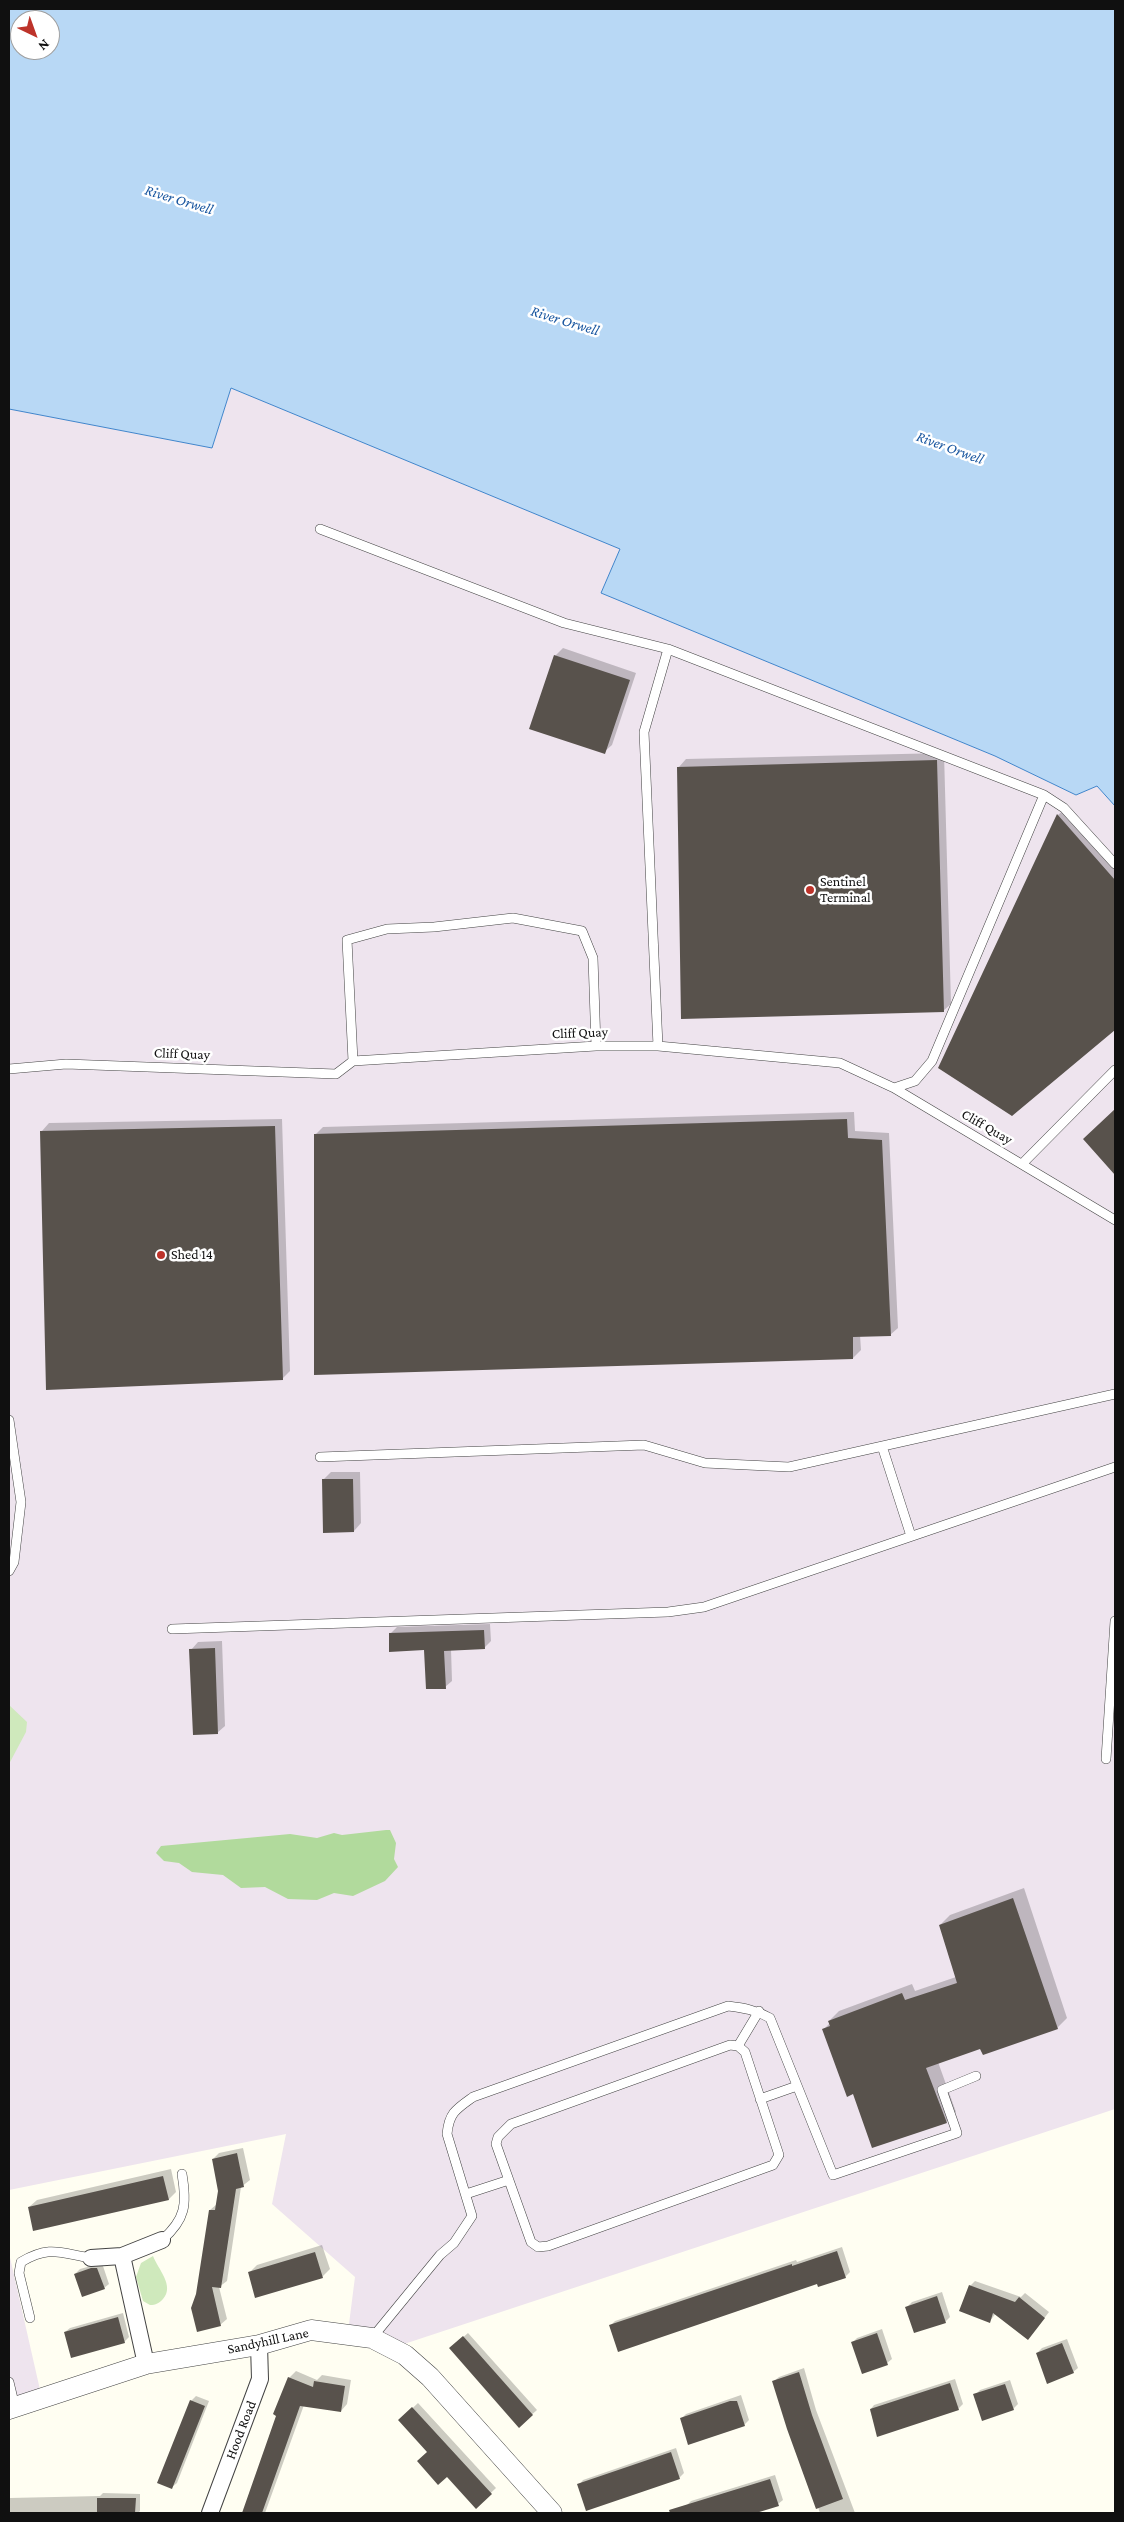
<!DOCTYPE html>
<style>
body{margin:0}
#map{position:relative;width:1124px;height:2522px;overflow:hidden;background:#fffef2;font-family:"Crimson Pro",serif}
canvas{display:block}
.frame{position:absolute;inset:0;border:10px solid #101010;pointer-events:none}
.north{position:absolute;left:10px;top:10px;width:50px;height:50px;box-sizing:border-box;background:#fff;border:1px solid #9f9f9f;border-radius:50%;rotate:138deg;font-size:14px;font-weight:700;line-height:20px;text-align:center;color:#101010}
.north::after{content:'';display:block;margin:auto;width:18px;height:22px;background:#bd332a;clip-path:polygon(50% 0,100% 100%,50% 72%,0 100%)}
</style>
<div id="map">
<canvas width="1124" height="2522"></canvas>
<div class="frame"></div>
<div class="north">N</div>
</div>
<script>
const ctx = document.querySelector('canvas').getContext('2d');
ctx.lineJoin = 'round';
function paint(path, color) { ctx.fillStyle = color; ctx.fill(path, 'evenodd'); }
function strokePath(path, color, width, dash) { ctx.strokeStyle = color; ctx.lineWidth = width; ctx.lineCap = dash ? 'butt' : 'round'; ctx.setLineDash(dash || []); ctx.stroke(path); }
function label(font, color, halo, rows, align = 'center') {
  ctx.font = font + ' "Crimson Pro",serif'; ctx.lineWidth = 5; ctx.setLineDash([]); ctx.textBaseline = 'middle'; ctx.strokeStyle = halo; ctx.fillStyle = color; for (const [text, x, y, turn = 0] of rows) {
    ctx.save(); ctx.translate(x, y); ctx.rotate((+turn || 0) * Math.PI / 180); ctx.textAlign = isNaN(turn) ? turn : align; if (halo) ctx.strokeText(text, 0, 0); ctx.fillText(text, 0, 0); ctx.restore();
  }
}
const industrial = new Path2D(`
 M231 388 620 549 602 593 995 756 1076 795 1097 786 1115 806V2109L389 2349 349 2324 355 2277 272 2204 286 2134 9 2190V409L212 448Z
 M9 2253 43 2403 9 2412Z`);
const green = new Path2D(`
 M9 1705 27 1722 26 1732 9 1764Z
 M153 2256C158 2269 175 2286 163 2299 159 2303 156 2305 150 2305L143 2301 136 2277 141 2263Z`);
const forest = new Path2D(`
 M386 1830H390L396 1843 394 1859 398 1867 385 1881 353 1896 334 1893 317 1900 288 1899 265 1887 241 1888 223 1875 192 1872 179 1863 164 1861 156 1853 161 1846 290 1834 317 1838 334 1833 342 1835Z`);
const water = new Path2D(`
 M9 9H1115V806L1097 786 1076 795 995 756 601 593 620 549 231 388 212 448 9 409ZM20 20H50V50H20Z`);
const shadow = new Path2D(`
 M563 648 636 673 612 745 604 752 555 656Z
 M944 753 951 1004 943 1011 679 767 686 759Z
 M1066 808 1115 864V1028L1012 1114 940 1068 1058 815Z
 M1115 1110V1168L1113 1170 1092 1132Z
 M854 1112 855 1131 889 1133 898 1328 890 1335H860L861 1350 853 1358 315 1135 323 1127Z
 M282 1119 290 1371 282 1379 42 1131 49 1123Z
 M331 1472H360L361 1523 354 1531 323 1480Z
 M490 1624 491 1641 484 1648 451 1649 452 1681 445 1687 425 1649 390 1634 397 1627Z
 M222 1641 225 1726 217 1733 191 1650 198 1642Z
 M1024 1888 1067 2018 1057 2028 981 2048 938 2062 956 2112 946 2122 854 2092 823 2030 830 2023 829 2021 839 2011 912 1984 915 1991 956 1977 940 1925 950 1915Z
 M243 2148 250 2180 241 2187 227 2281 219 2287 227 2319 220 2325 197 2294 210 2210 217 2204 220 2191 213 2159 219 2153Z
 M171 2169 176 2192 169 2199 29 2207 37 2200Z
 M322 2245 330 2269 322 2277 249 2273 257 2265Z
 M842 2247 850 2272 845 2277 610 2326 615 2321 796 2260 797 2262Z
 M102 2263 109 2284 104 2288 75 2274 80 2269Z
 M975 2281 1021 2297 1025 2293 1049 2312 1032 2334 996 2313 990 2321 970 2286Z
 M942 2292 950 2317 945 2322 907 2307 912 2302Z
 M123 2313 129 2337 124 2342 65 2332 70 2328Z
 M882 2329 892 2359 887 2363 862 2372 852 2343 857 2338Z
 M468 2333 537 2410 519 2426 451 2348Z
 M1067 2339 1078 2368 1073 2372 1037 2353 1042 2348Z
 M804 2368 816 2410 855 2513H820L774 2381 779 2377Z
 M296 2371 317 2380 322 2375 351 2380 347 2404 341 2411 304 2405 265 2513H244L289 2378Z
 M955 2379 963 2404 958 2409 878 2435 870 2410 874 2405Z
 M1010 2380 1018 2404 1013 2409 975 2395 980 2390Z
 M741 2395 749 2420 744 2425 681 2419 686 2414Z
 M196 2396 209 2401 177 2483 172 2487 191 2401Z
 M418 2403 496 2488 476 2507 400 2420Z
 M676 2448 684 2473 679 2478 579 2485 583 2480Z
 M775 2475 783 2500 778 2504 752 2513H689L686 2506 691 2501Z
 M103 2493 140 2494V2511L138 2513H9V2498L100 2496Z`);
const building = new Path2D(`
 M554 655 630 680 605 754 529 729Z
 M937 760 944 1012 681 1019 677 767Z
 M1057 814 1115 880V1030L1012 1116 938 1068Z
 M1115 1109V1175L1083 1139Z
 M847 1119 848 1138 882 1140 891 1336 853 1337V1359L314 1375V1134Z
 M275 1126 283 1380 46 1390 40 1131Z
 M322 1479H353L354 1532 323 1533Z
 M484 1630 485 1649 444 1651 446 1689H426L424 1650 389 1652V1633Z
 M215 1648 218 1734 193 1735 189 1649Z
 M1013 1898 1058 2029 983 2055 980 2049 926 2068 947 2123 872 2148 853 2094 847 2097 822 2029 830 2026 828 2021 902 1993 905 2000 957 1983 939 1925Z
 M237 2153 244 2187 236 2189 221 2288 212 2287 221 2326 197 2332 191 2308 196 2294 209 2210H215L218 2191 212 2159Z
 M163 2176 169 2200 33 2231 28 2207Z
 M837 2251 846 2278 818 2287 817 2284 618 2352 609 2325 792 2264V2266Z
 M315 2252 323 2278 255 2298 248 2272Z
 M91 2268H97L105 2289 82 2297 74 2274Z
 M969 2285 1015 2302 1019 2297 1045 2318 1028 2340 993 2313 990 2323 959 2311Z
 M937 2296 946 2323 914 2333 905 2307Z
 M118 2317 125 2343 71 2358 64 2332Z
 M877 2333 888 2365 862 2374 851 2342Z
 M463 2336 533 2415 519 2428 449 2348Z
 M1062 2343 1074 2373 1047 2384 1036 2353Z
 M799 2372 812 2415 843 2499 816 2509 787 2429 772 2381Z
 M288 2377 313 2387 314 2381 345 2386 341 2412 300 2406 262 2513H242L276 2416 273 2414Z
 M950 2383 959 2410 877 2437 870 2409Z
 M1005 2384 1014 2410 982 2421 973 2394Z
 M190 2400 205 2406 172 2489 157 2483Z
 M730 2401H737L745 2426 688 2445 680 2418Z
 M412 2407 492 2494 476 2509 447 2477 438 2485 417 2461 427 2452 398 2420Z
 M671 2452 680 2479 586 2511 577 2484Z
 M770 2479 779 2506 756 2513H670L669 2510Z
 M97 2498H136L135 2513H97Z`);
const service = new Path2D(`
 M320 529 564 623 668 649
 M1044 795 1064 808 1115 864
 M658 1046 644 732 668 649 1044 795 932 1061 915 1081 894 1088
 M353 1061 347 940 387 929 434 927 513 918 582 931 593 958 596 1046
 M9 1069 66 1064 336 1074 353 1061 596 1046H658L840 1063 894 1088 1115 1220
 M1023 1163 1115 1070
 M9 1420 21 1502 14 1562 9 1571
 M882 1446 911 1536
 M320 1457 644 1445 705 1463 789 1467 1115 1394
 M172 1629 668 1612 704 1607 1115 1467
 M1106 1759 1115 1621
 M730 2045 738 2046 745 2052 779 2155 773 2165 548 2246 538 2247 531 2242 496 2144 498 2137 511 2124Z
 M738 2046 759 2011
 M760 2099 797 2086
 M466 2194 509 2180
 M162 2240C186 2219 187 2204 182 2174
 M30 2318 19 2273 21 2262C50 2245 60 2253 91 2258
 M372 2338 440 2255 454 2243 472 2216 447 2134C449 2113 456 2109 473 2097L728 2006C744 2008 756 2010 770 2018L833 2175 957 2133 942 2090 976 2076
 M9 2382 15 2407`);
const minor = new Path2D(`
 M91 2258 122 2256
 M146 2364 122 2256 162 2240
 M210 2513 260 2379 259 2345`);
const tertiary = new Path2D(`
 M9 2409 146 2364 259 2345 311 2330 372 2338 405 2355 430 2377 552 2513`);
const markers = [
 [810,890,5,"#bd332a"],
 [161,1255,5,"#bd332a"]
];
const poiNames = [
 ["Sentinel",820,882],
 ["Terminal",820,898],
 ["Shed 14",171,1255]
];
const streetNames = [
 ["Cliff Quay",580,1033,-2],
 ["Cliff Quay",182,1054,2],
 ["Cliff Quay",987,1127,30],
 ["Sandyhill Lane",268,2341,-12],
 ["Hood Road",241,2430,-69]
];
const waterNames = [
 ["River Orwell",179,200,17],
 ["River Orwell",565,321,17],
 ["River Orwell",950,448,20]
];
paint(industrial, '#eee4ee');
paint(green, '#cfe9bc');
paint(forest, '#b1da9c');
paint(water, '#b8d8f5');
strokePath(water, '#4185cb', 1);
paint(shadow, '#0003');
paint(building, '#58524c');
strokePath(service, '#434343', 10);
strokePath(minor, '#434343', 18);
strokePath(tertiary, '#434343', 21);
strokePath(service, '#fff', 9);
strokePath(minor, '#fff', 16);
strokePath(tertiary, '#fff', 20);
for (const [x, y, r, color] of markers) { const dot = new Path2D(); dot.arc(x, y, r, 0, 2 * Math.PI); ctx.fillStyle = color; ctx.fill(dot); strokePath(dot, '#fff', 2); }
label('14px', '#101010', '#fff', poiNames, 'left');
label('14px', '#101010', '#fff', streetNames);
label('italic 15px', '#1a57a0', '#fff', waterNames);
</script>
